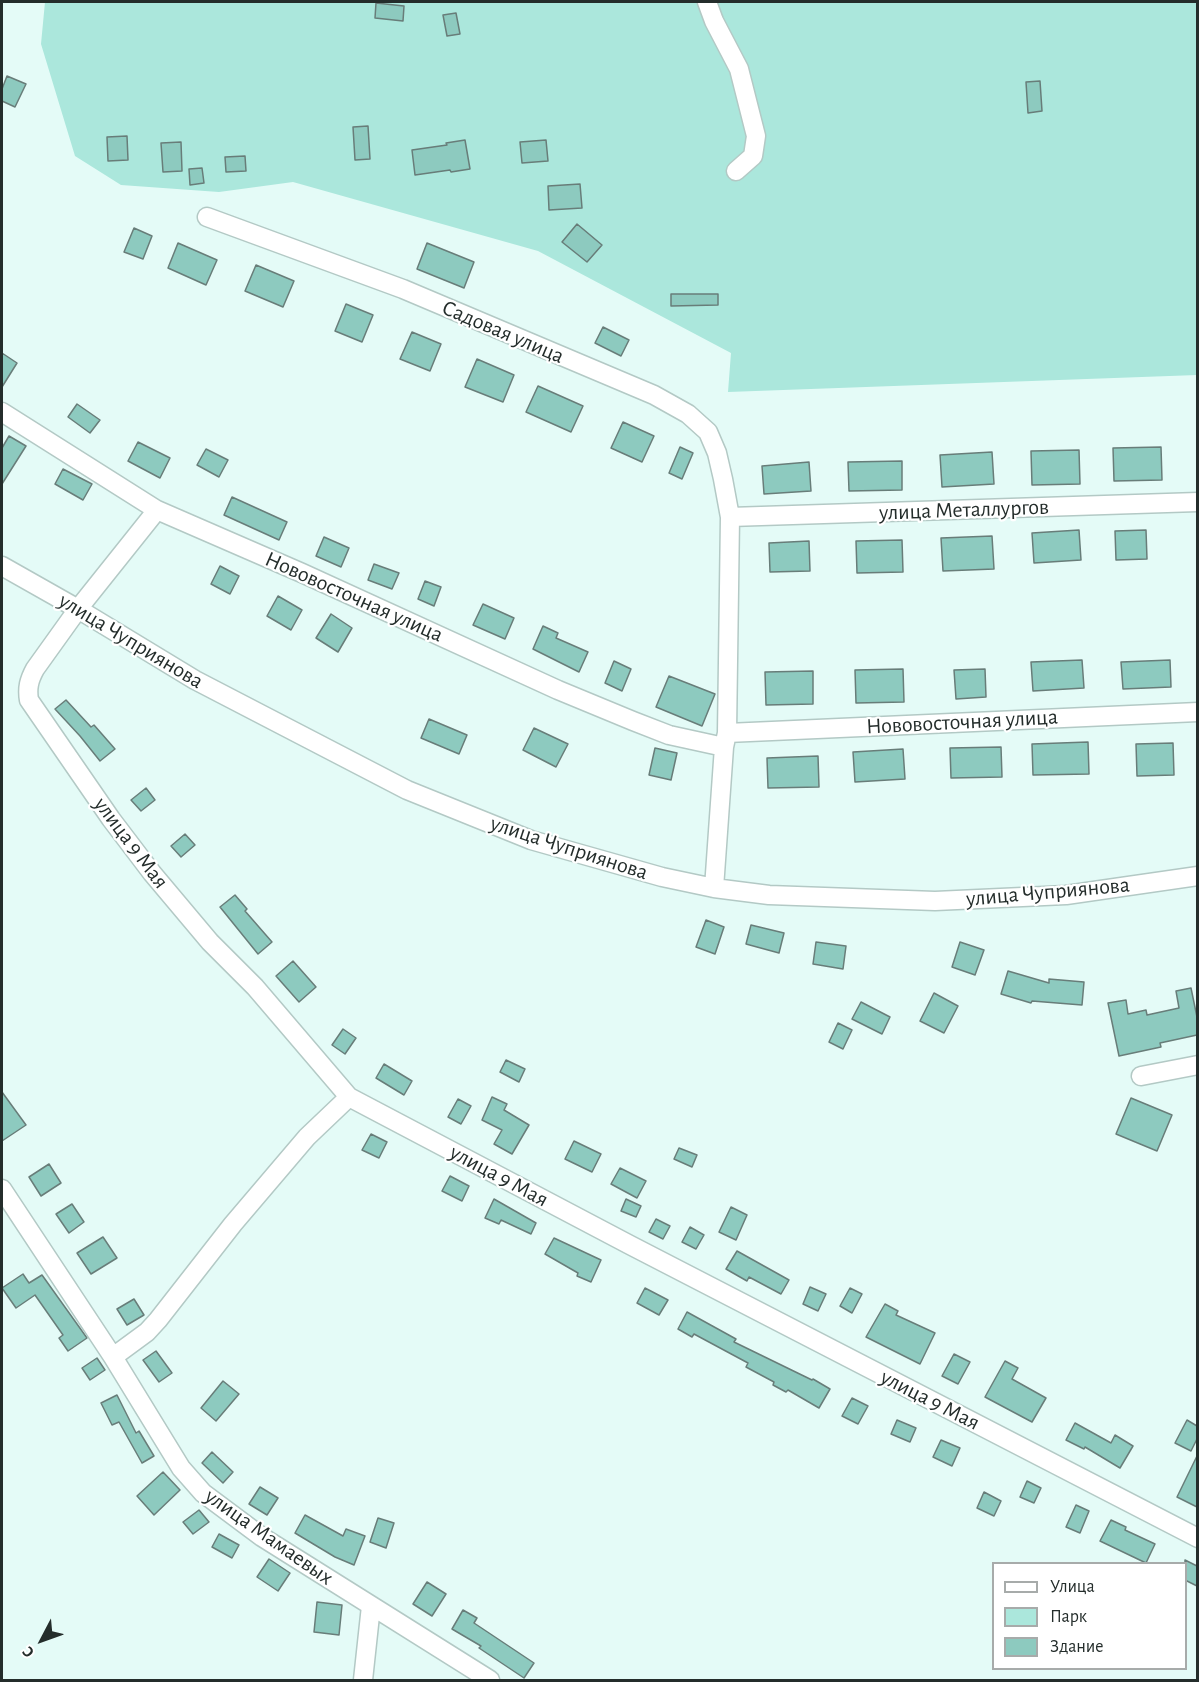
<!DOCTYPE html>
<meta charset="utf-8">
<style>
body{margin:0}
#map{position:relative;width:1199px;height:1682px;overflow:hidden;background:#e4fbf7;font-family:"Alegreya Sans",sans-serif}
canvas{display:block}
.frame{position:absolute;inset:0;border:3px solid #242d2b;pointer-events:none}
.legend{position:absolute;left:992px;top:1562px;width:195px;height:108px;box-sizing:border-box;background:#fff;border:2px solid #a7abaa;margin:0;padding:8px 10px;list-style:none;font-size:18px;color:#242d2b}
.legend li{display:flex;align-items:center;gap:12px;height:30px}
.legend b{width:30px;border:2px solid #a7abaa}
.north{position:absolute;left:12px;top:1610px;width:60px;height:60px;-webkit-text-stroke:4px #fff;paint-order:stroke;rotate:229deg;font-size:16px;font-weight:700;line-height:24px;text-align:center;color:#242d2b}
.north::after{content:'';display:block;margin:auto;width:21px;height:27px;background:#242d2b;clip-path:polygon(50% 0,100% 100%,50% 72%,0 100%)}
</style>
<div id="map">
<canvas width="1199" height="1682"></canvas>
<div class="frame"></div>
<ul class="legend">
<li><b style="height:8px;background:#fff"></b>Улица</li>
<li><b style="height:16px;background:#abe7dc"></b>Парк</li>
<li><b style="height:16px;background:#8dcabf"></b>Здание</li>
</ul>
<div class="north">С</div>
</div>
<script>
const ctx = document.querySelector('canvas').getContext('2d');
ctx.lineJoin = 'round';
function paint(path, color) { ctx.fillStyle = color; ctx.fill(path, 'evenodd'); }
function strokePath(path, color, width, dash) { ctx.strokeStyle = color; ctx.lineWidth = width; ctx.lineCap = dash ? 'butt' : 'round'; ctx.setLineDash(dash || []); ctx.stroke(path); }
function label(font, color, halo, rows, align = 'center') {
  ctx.font = font + ' "Alegreya Sans",sans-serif'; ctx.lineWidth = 4.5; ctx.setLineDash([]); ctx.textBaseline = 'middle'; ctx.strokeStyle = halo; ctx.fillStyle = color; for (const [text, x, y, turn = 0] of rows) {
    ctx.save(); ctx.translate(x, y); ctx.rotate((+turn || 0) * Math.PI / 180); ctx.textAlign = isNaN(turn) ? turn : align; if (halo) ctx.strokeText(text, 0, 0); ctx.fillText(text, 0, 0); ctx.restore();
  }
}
const green = new Path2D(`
 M45 2H1197V375L728 392 731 353 538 251 293 182 219 192 121 185 75 156 41 44Z`);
const building = new Path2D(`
 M376 3 404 6 403 21 375 18Z
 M456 13 460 34 447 36 443 15Z
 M7 76 26 84 15 107 2 101V89Z
 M1040 81 1042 111 1028 113 1026 82Z
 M368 126 370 159 355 160 353 127Z
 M127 136 128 160 108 161 107 137Z
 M465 140 470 169 451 172 450 170 415 175 412 150 447 145 446 143Z
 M546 140 548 161 522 163 520 142Z
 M181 142 182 171 163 172 161 143Z
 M245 156 246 171 226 172 225 157Z
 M202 168 204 183 190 185 189 169Z
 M580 184 582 208 549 210 548 186Z
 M577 224 602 245 587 262 562 242Z
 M134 228 152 236 143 259 124 252Z
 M178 243 217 260 206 285 168 268Z
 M427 243 474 262 464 288 417 269Z
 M256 265 294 281 283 307 245 291Z
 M671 294H718V305L671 306Z
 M346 304 373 315 362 342 335 331Z
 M603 327 629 340 621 356 595 343Z
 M412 332 441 344 430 371 400 359Z
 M2 353 17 363 2 387Z
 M477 359 514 375 503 402 465 387Z
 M538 386 583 406 571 432 526 412Z
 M77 404 100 420 90 433 68 417Z
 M623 422 654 436 642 462 611 448Z
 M9 436 26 446 2 484V448Z
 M138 442 170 458 160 478 128 461Z
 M680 447 693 453 682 479 669 473Z
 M1161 447 1162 480 1114 481 1113 448Z
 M206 449 228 460 219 477 197 465Z
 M1079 450 1080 484 1032 485 1031 451Z
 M992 452 994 484 942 487 940 455Z
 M902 461V490L849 491 848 462Z
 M809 462 811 491 764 494 762 466Z
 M63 469 92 484 83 500 55 484Z
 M232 497 287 522 279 540 224 515Z
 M1079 530 1081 560 1034 563 1032 533Z
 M1146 530 1147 559 1116 560 1115 531Z
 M992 536 994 569 943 571 941 538Z
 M324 537 349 548 341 567 316 556Z
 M902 540 903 572 857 573 856 541Z
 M809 541 810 571 770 572 769 543Z
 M374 564 399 573 392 589 368 580Z
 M220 566 239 576 230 594 211 584Z
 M425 581 441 587 434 606 418 599Z
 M278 596 302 610 291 630 267 616Z
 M483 604 514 618 505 639 473 625Z
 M331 614 352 628 338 652 316 638Z
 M543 626 558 633 556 638 588 652 579 672 533 649Z
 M1082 660 1084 688 1033 691 1031 662Z
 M1170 660 1171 687 1123 689 1121 662Z
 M614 661 631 669 622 691 605 683Z
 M903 669 904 702 856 703 855 670Z
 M985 669 986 697 956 699 954 670Z
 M813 671V704L766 705 765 672Z
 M669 676 715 694 702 726 656 707Z
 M66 700 91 727 94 725 115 749 100 761 80 736 55 709Z
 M429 719 467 735 459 754 421 738Z
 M534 728 568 744 556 767 523 750Z
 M1088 742 1089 774 1033 775 1032 744Z
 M1173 743 1174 775 1137 776 1136 744Z
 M1001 747 1002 777 951 778 950 748Z
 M655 748 677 753 671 780 649 775Z
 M903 749 905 779 855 782 853 752Z
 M818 756 819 787 768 788 767 758Z
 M146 788 155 800 141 811 131 800Z
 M185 834 195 845 181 857 171 846Z
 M235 895 247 909 245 911 272 942 258 954 220 907Z
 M706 920 724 927 715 954 696 947Z
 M751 925 784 933 779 953 746 944Z
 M816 942 846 946 843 969 813 964Z
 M960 942 984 950 975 975 952 967Z
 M293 961 316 987 299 1002 276 976Z
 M1008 971 1049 983V979L1084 982 1082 1005 1032 1001 1031 1003 1001 994Z
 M1191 988 1197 1017V1035L1160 1043 1161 1047 1119 1056 1108 1003 1126 1000 1128 1014 1146 1010 1147 1015 1179 1008 1176 991Z
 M934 993 958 1006 944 1033 920 1021Z
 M861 1002 890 1017 882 1034 852 1019Z
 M838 1023 852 1030 843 1049 829 1042Z
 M343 1029 356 1038 345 1054 332 1045Z
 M506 1060 525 1069 519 1082 500 1072Z
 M384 1064 412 1081 404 1095 376 1078Z
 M2 1092 26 1125 2 1141Z
 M492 1097 507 1104 504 1110 529 1125 512 1154 494 1144 502 1130 482 1120Z
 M1131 1098 1172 1115 1157 1151 1116 1134Z
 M458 1099 471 1106 461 1124 448 1117Z
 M371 1134 387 1142 379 1158 362 1150Z
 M574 1141 601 1154 592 1172 565 1159Z
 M679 1148 697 1155 692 1167 674 1159Z
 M49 1164 61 1183 41 1196 29 1177Z
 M620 1168 646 1181 637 1198 611 1184Z
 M450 1176 469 1186 462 1201 442 1191Z
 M494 1199 536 1223 531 1234 501 1220 499 1224 485 1218Z
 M626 1199 641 1206 636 1217 621 1211Z
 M72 1204 84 1222 69 1233 56 1214Z
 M731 1207 747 1215 736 1240 719 1232Z
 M656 1219 670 1226 663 1239 649 1232Z
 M690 1227 704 1235 696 1249 682 1242Z
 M103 1237 117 1258 91 1274 77 1253Z
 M554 1238 601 1260 591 1282 577 1276 578 1273 545 1254Z
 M737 1251 789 1280 781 1294 749 1277 747 1281 726 1269Z
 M23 1274 29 1283 42 1275 87 1338 68 1351 59 1338 63 1335 35 1295 16 1308 2 1288Z
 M810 1287 826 1294 818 1311 803 1304Z
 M645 1288 668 1300 659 1315 637 1303Z
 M850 1288 862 1294 852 1313 840 1306Z
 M134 1299 144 1315 127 1325 117 1309Z
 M885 1304 898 1311 896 1315 935 1333 920 1364 866 1337Z
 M687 1312 736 1339 734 1342 812 1380 813 1379 830 1389 819 1408 788 1390 786 1392 773 1385 774 1382 746 1367 748 1363 694 1334 692 1337 678 1329Z
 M156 1351 172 1373 159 1382 143 1360Z
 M954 1354 970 1362 958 1384 942 1376Z
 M97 1358 105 1370 90 1380 82 1368Z
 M1005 1361 1018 1368 1012 1379 1046 1398 1032 1422 985 1397Z
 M223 1381 239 1394 216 1421 201 1408Z
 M117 1395 136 1433 139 1431 154 1456 142 1463 119 1422 112 1425 101 1403Z
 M852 1398 868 1406 858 1424 842 1416Z
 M897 1420 916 1428 910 1442 891 1434Z
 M1187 1420 1197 1426V1439L1191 1451 1175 1443Z
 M1075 1423 1111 1443 1115 1435 1133 1446 1120 1468 1085 1447 1084 1449 1066 1440Z
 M941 1440 960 1448 952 1466 933 1457Z
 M212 1452 233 1472 223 1483 202 1463Z
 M1197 1456V1507L1177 1497Z
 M163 1472 180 1490 154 1515 137 1496Z
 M1027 1481 1041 1488 1034 1503 1020 1497Z
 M260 1487 278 1498 267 1515 249 1504Z
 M984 1492 1001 1501 994 1516 977 1508Z
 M1076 1505 1089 1511 1080 1533 1066 1527Z
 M199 1510 209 1522 193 1534 183 1522Z
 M305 1515 343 1536 346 1529 365 1536 354 1565 335 1557 295 1533Z
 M378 1518 394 1523 386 1548 370 1542Z
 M1111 1520 1126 1527 1125 1530 1155 1544 1146 1563 1100 1541Z
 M219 1534 239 1545 232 1558 212 1547Z
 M269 1559 290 1573 278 1591 257 1577Z
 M1185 1560 1197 1566V1586L1185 1580Z
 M427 1582 446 1594 432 1616 413 1604Z
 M317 1602 342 1605 339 1635 314 1632Z
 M463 1610 477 1618 474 1623 534 1663 524 1678 479 1648 481 1646 452 1629Z`);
const minor = new Path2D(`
 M707 2 714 21 739 69 756 136 753 156 736 171
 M207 217 403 289 654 395 688 414 708 432 717 453 723 479 730 517 727 733 724 747 714 888
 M2 412 157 510 302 573 558 690 633 721 669 735 724 747
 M157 510 78 609 35 669C29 680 27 688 29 700L111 819 152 873 210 942 255 987 349 1097 630 1245 1198 1538
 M730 517 1198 502
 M2 566 78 609 195 680 407 790 531 840 662 877 714 888 769 895 935 901 1066 895 1198 876
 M727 733 1198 712
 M1141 1076 1198 1065
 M2 1189 113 1357 181 1468 203 1493 262 1537 490 1680
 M113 1357 147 1332 158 1320 233 1224 307 1137 349 1097
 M363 1680 371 1606`);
const streetNames = [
 ["Садовая улица",503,332,23],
 ["улица Металлургов",964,510,-2],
 ["Нововосточная улица",354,597,24],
 ["улица Чуприянова",131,641,31],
 ["Нововосточная улица",962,722,-3],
 ["улица 9 Мая",131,843,53],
 ["улица Чуприянова",569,848,18],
 ["улица Чуприянова",1048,892,-5],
 ["улица 9 Мая",499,1176,28],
 ["улица 9 Мая",930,1400,27],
 ["улица Мамаевых",269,1537,35]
];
paint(green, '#abe7dc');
paint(building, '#8dcabf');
strokePath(building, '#687d79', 1.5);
strokePath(minor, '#b3c9c5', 21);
strokePath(minor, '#fff', 18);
label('22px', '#242d2b', '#fff', streetNames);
</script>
